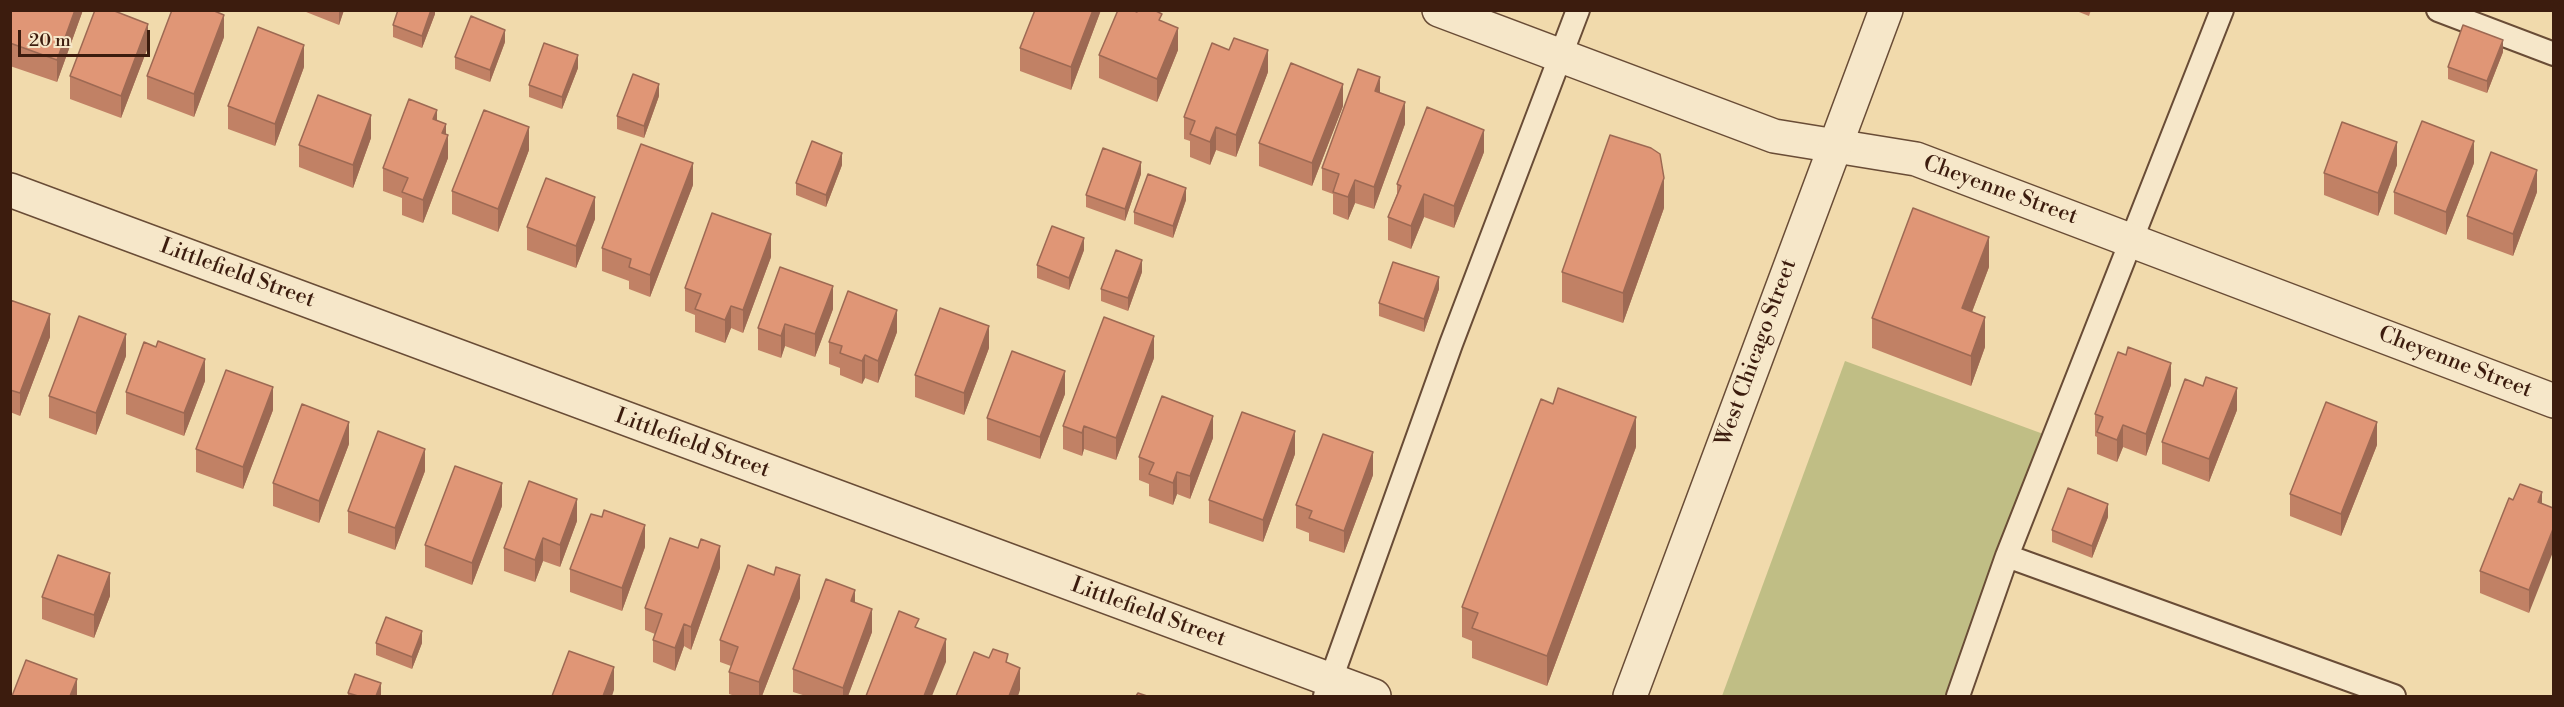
<!DOCTYPE html>
<style>
body{margin:0}
#map{position:relative;width:2564px;height:707px;overflow:hidden;background:#f1daac;font-family:"Libre Bodoni",serif}
canvas{display:block}
.frame{position:absolute;inset:0;border:12px solid #3c1c0e;pointer-events:none}
.scale{position:absolute;left:18px;top:30px;width:132px;height:27px;box-sizing:border-box;border:3px solid #3c1c0e;border-top:0;padding-left:8px;font-size:18px;line-height:21px;white-space:nowrap;color:#3c1c0e;-webkit-text-stroke:4px #f6e7c9;paint-order:stroke}
</style>
<div id="map">
<canvas width="2564" height="707"></canvas>
<div class="frame"></div>
<div class="scale">20 m</div>
</div>
<script>
const ctx = document.querySelector('canvas').getContext('2d');
ctx.lineJoin = 'round';
function paint(path, color) { ctx.fillStyle = color; ctx.fill(path, 'evenodd'); }
function strokePath(path, color, width, dash) { ctx.strokeStyle = color; ctx.lineWidth = width; ctx.lineCap = dash ? 'butt' : 'round'; ctx.setLineDash(dash || []); ctx.stroke(path); }
function label(font, color, halo, rows, align = 'center') {
  ctx.font = font + ' "Libre Bodoni",serif'; ctx.lineWidth = 4.5; ctx.setLineDash([]); ctx.textBaseline = 'middle'; ctx.strokeStyle = halo; ctx.fillStyle = color; for (const [text, x, y, turn = 0] of rows) {
    ctx.save(); ctx.translate(x, y); ctx.rotate((+turn || 0) * Math.PI / 180); ctx.textAlign = isNaN(turn) ? turn : align; if (halo) ctx.strokeText(text, 0, 0); ctx.fillText(text, 0, 0); ctx.restore();
  }
}
const green = new Path2D(`
 M1845 361 2046 435 1947 696H1722Z`);
const service = new Path2D(`
 M2438 10 2554 54
 M2007 556 2394 696
 M1325 696 1451 344 1578 10
 M1958 696 2007 556 2222 10`);
const minor = new Path2D(`
 M1439 10 1774 136 1916 159 2554 401
 M10 190 1374 696`);
const tertiary = new Path2D(`
 M1630 696 1886 10`);
const wall = new Path2D(`
 M10 10H83L57 82 10 66Z
 M301 10H344L339 25Z
 M435 10V14L422 48 393 37V25Z
 M1035 10H1101L1071 90 1020 71V48Z
 M2074 10H2091L2089 16Z
 M1162 21 1178 50 1157 102 1099 78V55Z
 M224 37 194 117 147 99V76Z
 M505 42 490 82 455 69V57Z
 M148 47 121 118 70 99V76Z
 M2503 52 2487 93 2448 79V67Z
 M304 67 275 146 228 129V106Z
 M578 68 562 109 529 97V85Z
 M1268 72 1236 157 1216 150 1210 165 1190 157V141L1184 139V117Z
 M1380 93 1405 124 1374 209 1355 203 1348 220 1333 214V194L1322 190V168Z
 M659 96 644 138 617 129V116Z
 M1343 106 1312 186 1259 166V143Z
 M437 120 446 135 448 158 423 223 402 215V198L383 191V168Z
 M371 138 353 188 299 167V145Z
 M529 150 498 232 452 214V191Z
 M1484 152 1454 228 1424 217 1411 249 1388 240V217L1397 194V184Z
 M2474 163 2446 235 2394 214V192Z
 M842 165 826 207 796 195V183Z
 M2397 165 2378 216 2324 195V173Z
 M1141 174 1125 221 1086 207V195Z
 M693 185 650 297 629 289V281L602 271V248Z
 M2537 192 2513 256 2467 239V216Z
 M1186 200 1173 238 1134 224V212Z
 M1664 208 1623 323 1562 302V272Z
 M595 219 576 268 527 250V227Z
 M1084 250 1069 290 1037 278V265Z
 M771 257 743 333 731 328 725 343 695 332V315L685 311V288Z
 M1989 267 1972 312 1985 347 1971 386 1872 348V318Z
 M1142 272 1128 311 1101 301V289Z
 M1439 289 1424 332 1379 316V303Z
 M10 300 50 337 20 416 10 412Z
 M833 309 815 357 785 346 781 358 758 350V328Z
 M897 332 878 383 865 378 862 384 840 375V368L829 364V342Z
 M989 348 964 415 915 397V375Z
 M126 356 96 435 49 418V396Z
 M1154 358 1116 460 1084 449 1082 456 1063 449V426Z
 M205 381 184 436 126 414V392Z
 M2171 385 2146 456 2123 447 2117 462 2097 454V437L2095 436V414Z
 M1065 394 1040 459 987 440V418Z
 M273 410 243 489 196 472V449Z
 M2237 410 2209 482 2162 464V442Z
 M1213 438 1190 499 1177 494 1173 505 1149 496V484L1139 480V457Z
 M349 444 319 523 273 506V483Z
 M2377 445 2341 536 2290 516V494Z
 M1636 447 1547 686 1472 658V641L1462 637V607Z
 M1295 454 1263 542 1209 523V500Z
 M425 471 395 550 348 533V511Z
 M1373 475 1344 553 1309 541V533L1296 528V505Z
 M2542 492 2529 613 2480 593V571L2513 500Z
 M502 506 472 585 425 567V545Z
 M2108 517 2092 558 2052 542V530Z
 M577 521 560 567 543 561 535 582 504 571V548Z
 M645 547 622 611 570 592V569Z
 M720 568 691 650 684 646 675 671 653 662V640L655 634 645 630V608Z
 M774 575 800 598 762 696H735L729 694V672L731 666 720 662V640Z
 M110 596 94 638 42 619V597Z
 M855 603 872 632 848 696H806L793 692V669Z
 M376 643H422L412 669 376 655Z
 M348 693 381 695 380 696H348Z`);
const shadedWall = new Path2D(`
 M75 10H83L57 82V60Z
 M339 10H344L339 25Z
 M431 10H435V14L422 48V36Z
 M1093 10H1101L1071 90V67Z
 M224 15V37L194 117V94Z
 M148 24V47L121 118V96Z
 M1178 28V50L1157 102V79Z
 M505 30V42L490 82V70Z
 M2503 40V52L2487 93V81Z
 M304 45V67L275 146V124Z
 M1268 50V72L1236 157V135Z
 M578 55V68L562 109V97Z
 M1380 77V100L1375 91Z
 M659 84V96L644 138V126Z
 M1343 84V106L1312 186V163Z
 M1405 102V124L1374 209V187Z
 M437 110V132L433 119Z
 M371 115V138L353 188V165Z
 M446 124V140L448 135V158L423 223V200L442 133Z
 M529 127V150L498 232V209Z
 M1216 127V150L1210 165V142Z
 M1484 130V152L1454 228V206Z
 M2474 141V163L2446 235V212Z
 M2397 142V165L2378 216V193Z
 M842 153V165L826 207V195Z
 M1141 162V174L1125 221V209Z
 M693 163V185L650 297V275Z
 M2537 170V192L2513 256V234Z
 M1664 178V208L1623 323V293Z
 M1355 180V203L1348 220V197Z
 M1186 188V200L1173 238V226Z
 M1424 194V217L1411 249V226Z
 M595 197V219L576 268V246Z
 M771 234V257L743 333V310Z
 M1989 237V267L1962 338V308Z
 M1084 238V250L1069 290V278Z
 M1142 260V272L1128 311V298Z
 M1439 277V289L1424 332V319Z
 M833 286V309L815 357V334Z
 M731 306V328L725 343V320Z
 M897 310V332L878 383V361Z
 M50 314V337L20 416V393Z
 M1985 317V347L1971 386V356Z
 M785 324V346L781 358V336Z
 M989 326V348L964 415V393Z
 M126 334V356L96 435V413Z
 M1154 336V358L1116 460V438Z
 M865 355V378L862 384V361Z
 M205 359V381L184 436V413Z
 M2171 363V385L2146 456V434Z
 M1065 371V394L1040 459V437Z
 M273 387V410L243 489V467Z
 M2237 388V410L2209 482V459Z
 M1213 416V438L1190 499V476Z
 M1636 417V447L1547 686V656Z
 M349 422V444L319 523V501Z
 M2377 422V445L2341 536V514Z
 M2123 425V447L2117 462V440Z
 M1084 426V449L1082 456V433Z
 M1295 431V454L1263 542V520Z
 M425 449V471L395 550V528Z
 M1373 452V475L1344 553V531Z
 M1177 472V494L1173 505V483Z
 M502 483V506L472 585V563Z
 M2542 492V515L2538 502Z
 M577 499V521L560 567V545Z
 M2108 504V517L2092 558V546Z
 M645 525V547L622 611V588Z
 M2553 529V552L2529 613V590Z
 M543 538V561L535 582V560Z
 M720 546V568L691 650V627Z
 M110 573V596L94 638V615Z
 M800 575V598L762 696H759V682Z
 M855 590V613L851 601Z
 M872 609V632L848 696H843V688Z
 M684 624V646L675 671V648Z
 M422 631V643L412 669V657Z
 M946 639V662L932 696H924Z
 M614 667V690L612 696H603Z
 M1020 668V690L1018 696H1009Z
 M77 679V696H70Z
 M381 683V695L380 696H376Z`);
const building = new Path2D(`
 M10 10H75L57 60 10 43Z
 M95 10H112L148 24 121 96 70 76Z
 M172 10H212L224 15 194 94 147 76Z
 M398 10H431L422 36 393 25Z
 M1035 10H1093L1071 67 1020 48Z
 M1118 10H1132L1137 12V10H1154L1162 14 1159 20 1178 28 1157 79 1099 55Z
 M471 16 505 30 490 70 455 57Z
 M2463 25 2503 40 2487 81 2448 67Z
 M258 27 304 45 275 124 228 106Z
 M1234 38 1268 50 1236 135 1216 127 1210 142 1190 134 1195 121 1184 117 1212 43 1229 50Z
 M544 43 578 55 562 97 529 85Z
 M1291 63 1343 84 1312 163 1259 143Z
 M1358 69 1380 77 1375 91 1405 102 1374 187 1355 180 1348 197 1333 192 1339 174 1322 168Z
 M633 74 659 84 644 126 617 116Z
 M318 95 371 115 353 165 299 145Z
 M409 99 437 110 433 119 446 124 442 133 448 135 423 200 402 192 408 178 383 168Z
 M1427 107 1484 130 1454 206 1424 194 1411 226 1388 217 1401 186 1397 184Z
 M484 110 529 127 498 209 452 191Z
 M2422 121 2474 141 2446 212 2394 192Z
 M2342 122 2397 142 2378 193 2324 173Z
 M1610 135 1651 148 1660 154 1664 178 1623 293 1562 272Z
 M812 141 842 153 826 195 796 183Z
 M641 144 693 163 650 275 629 267 631 259 602 248Z
 M1103 148 1141 162 1125 209 1086 195Z
 M2491 152 2537 170 2513 234 2467 216Z
 M1148 174 1186 188 1173 226 1134 212Z
 M546 178 595 197 576 246 527 227Z
 M1913 208 1989 237 1962 308 1985 317 1971 356 1872 318Z
 M712 213 771 234 743 310 731 306 725 320 695 309 701 294 685 288Z
 M1052 226 1084 238 1069 278 1037 265Z
 M1116 250 1142 260 1128 298 1101 289Z
 M1393 262 1439 277 1424 319 1379 303Z
 M780 267 833 286 815 334 785 324 781 336 758 328Z
 M848 291 897 310 878 361 865 355 862 361 840 353 842 346 829 342Z
 M10 300 50 314 20 393 10 390Z
 M940 308 989 326 964 393 915 375Z
 M79 316 126 334 96 413 49 396Z
 M1104 317 1154 336 1116 438 1084 426 1082 433 1063 426Z
 M158 341 205 359 184 413 126 392 144 342 156 347Z
 M2128 347 2171 363 2146 434 2123 425 2117 440 2097 432 2103 417 2095 414 2118 352 2126 355Z
 M1012 351 1065 371 1040 437 987 418Z
 M226 370 273 387 243 467 196 449Z
 M2206 377 2237 388 2209 459 2162 442 2185 379 2203 386Z
 M1558 388 1636 417 1547 656 1472 628 1478 613 1462 607 1541 399 1553 404Z
 M1162 396 1213 416 1190 476 1177 472 1173 483 1149 474 1154 463 1139 457Z
 M2326 402 2377 422 2341 514 2290 494Z
 M302 404 349 422 319 501 273 483Z
 M1242 412 1295 431 1263 520 1209 500Z
 M378 431 425 449 395 528 348 511Z
 M1323 434 1373 452 1344 531 1309 518 1312 511 1296 505Z
 M455 466 502 483 472 563 425 545Z
 M529 481 577 499 560 545 543 538 535 560 504 548Z
 M2520 484 2542 492 2538 502 2553 508V529L2529 590 2480 571 2509 498 2513 500Z
 M2068 488 2108 504 2092 546 2052 530Z
 M604 510 645 525 622 588 570 569 591 514 602 517Z
 M670 538 698 548 701 539 720 546 691 627 684 624 675 648 653 640 662 614 645 608Z
 M58 555 110 573 94 615 42 597Z
 M748 565 774 575 776 567 800 575 759 682 729 672 738 647 720 640Z
 M826 579 855 590 851 601 872 609 843 688 793 669Z
 M899 611 919 619 915 627 946 639 924 696H866Z
 M386 617 422 631 412 657 376 643Z
 M993 649 1008 654 1006 662 1020 668 1009 696H956L974 652 989 658Z
 M569 651 614 667 603 696H552Z
 M26 660 77 679 70 696H12Z
 M355 674 381 683 376 696H358L348 693Z
 M1138 693 1147 696H1136Z`);
const streetNames = [
 ["Cheyenne Street",2000,191,20],
 ["Littlefield Street",237,274,20],
 ["West Chicago Street",1757,353,-70],
 ["Cheyenne Street",2455,363,21],
 ["Littlefield Street",692,444,20],
 ["Littlefield Street",1148,613,20]
];
paint(green, '#c0be85');
strokePath(service, '#694c36', 26);
strokePath(minor, '#694c36', 36);
strokePath(tertiary, '#694c36', 36);
strokePath(service, '#f6e7c9', 22);
strokePath(minor, '#f6e7c9', 33);
strokePath(tertiary, '#f6e7c9', 33);
paint(wall, '#c18165');
paint(shadedWall, '#9d6953');
paint(building, '#e09676');
strokePath(building, '#9d6953', 1.5);
label('22px', '#3c1c0e', '#f6e7c9', streetNames);
</script>
